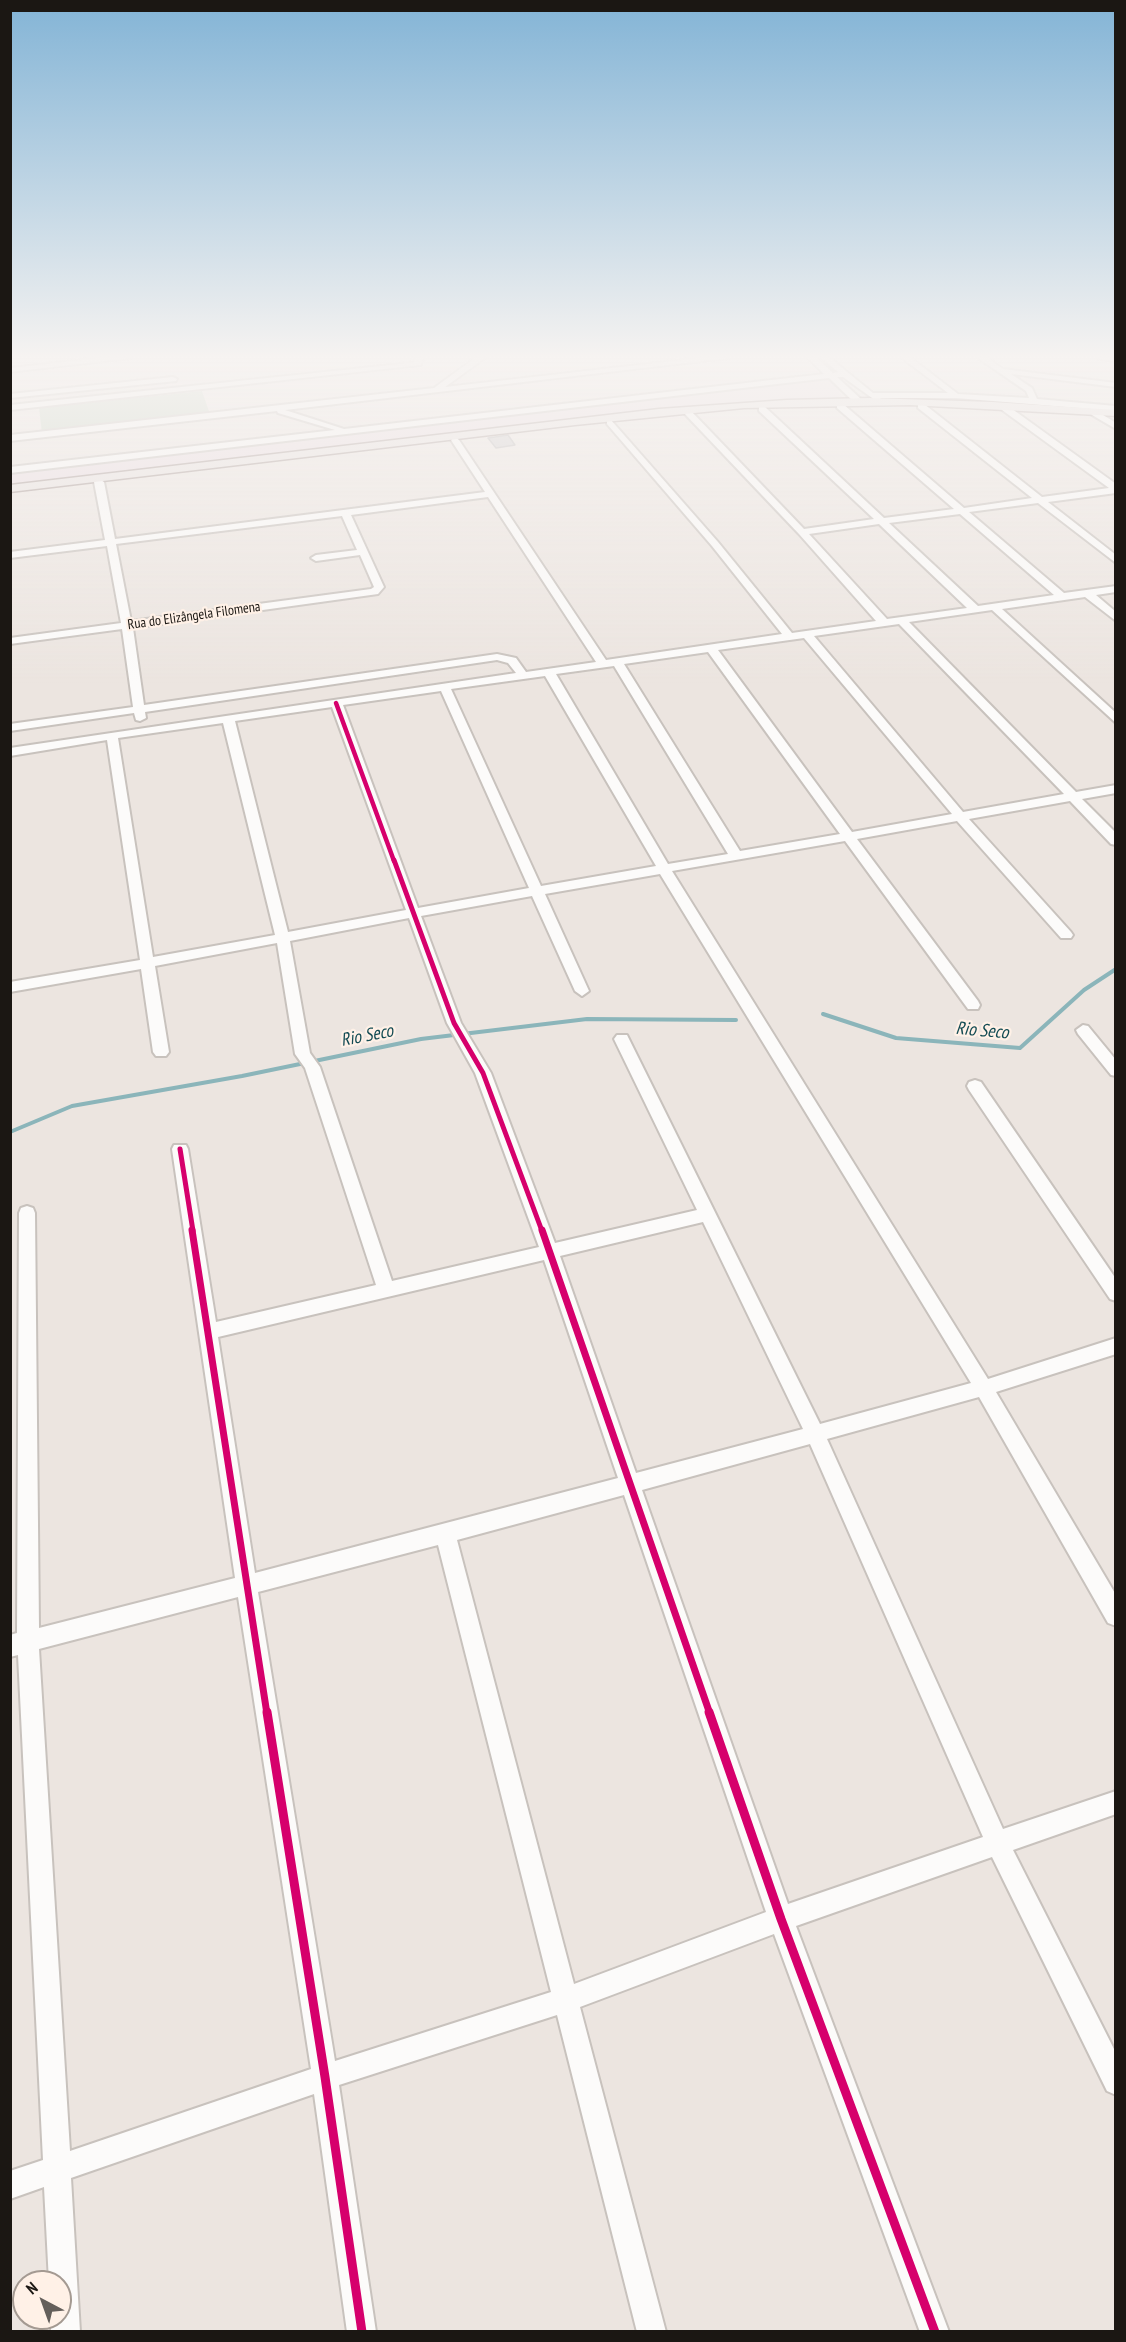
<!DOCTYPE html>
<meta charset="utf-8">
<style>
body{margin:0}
#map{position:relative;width:1126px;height:2342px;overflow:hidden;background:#ece5e0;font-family:"PT Sans Narrow",sans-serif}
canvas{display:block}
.frame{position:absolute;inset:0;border:12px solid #1b1713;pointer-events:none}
.north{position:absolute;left:12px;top:2270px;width:60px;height:60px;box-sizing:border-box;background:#fff1e7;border:2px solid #a49a92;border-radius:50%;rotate:319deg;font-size:16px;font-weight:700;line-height:24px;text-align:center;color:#1b1713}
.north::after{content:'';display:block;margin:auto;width:21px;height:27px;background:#645f5b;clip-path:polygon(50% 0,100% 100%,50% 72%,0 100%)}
</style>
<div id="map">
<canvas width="1126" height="2342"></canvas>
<div class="frame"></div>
<div class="north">N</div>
</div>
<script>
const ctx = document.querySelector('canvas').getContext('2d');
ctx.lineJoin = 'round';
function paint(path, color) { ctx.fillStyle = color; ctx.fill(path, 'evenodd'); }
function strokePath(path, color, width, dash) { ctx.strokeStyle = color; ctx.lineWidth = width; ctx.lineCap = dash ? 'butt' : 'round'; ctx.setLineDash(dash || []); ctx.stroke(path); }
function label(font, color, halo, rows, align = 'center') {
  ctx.font = font + ' "PT Sans Narrow",sans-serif'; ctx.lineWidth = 4.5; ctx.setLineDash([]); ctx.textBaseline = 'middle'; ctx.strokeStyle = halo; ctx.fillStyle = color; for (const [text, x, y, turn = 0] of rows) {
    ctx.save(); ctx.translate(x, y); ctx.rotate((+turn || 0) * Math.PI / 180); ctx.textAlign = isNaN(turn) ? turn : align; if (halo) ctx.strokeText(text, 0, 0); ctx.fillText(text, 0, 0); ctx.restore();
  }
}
const commercial = new Path2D(`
 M825 378 830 380 844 398 739 403 638 411 11 484 10 471Z`);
const green = new Path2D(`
 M202 391 210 414 42 433 39 408Z`);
const stream = new Path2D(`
 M823 1014 896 1038 1020 1048 1084 990 1116 969
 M10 1132 72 1106 242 1076 421 1039 587 1019 736 1020`);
const building = new Path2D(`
 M508 435 515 445 496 448 488 438Z`);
const minor = new Path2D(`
 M100 358H130L10 372V368Z
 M415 358H423L421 365 10 410V405L410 363 414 362Z
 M475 358H485L445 387 700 358H728L285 410 344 429 824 374 808 358H817L833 373 838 372 821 358H830L873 393H948L902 358H911L958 394 1029 398 1026 391 978 358H988L1003 369 1116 383V387L1011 374 1032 388 1037 399 1116 406V411L956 398H880L883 401 879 403 843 377H837L862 400V404H856L829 378 10 473V467L335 430 278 413 277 411 10 441V435L434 388Z
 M1098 358H1116V362Z
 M173 377 177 379 176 381 10 398V394Z
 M837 404H843L964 508 1032 498 918 408V404H924L1042 497 1109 488 1002 410V406H1008L1116 484V493L1048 502 1116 555V563L1038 503 969 512 1064 593 1116 586V592L1096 595 1116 612V621L1085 597 1002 609 1116 713V723L992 610 909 622 1076 792 1116 785V793L1082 799 1116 833V845L1111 844 1070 801 969 819 1071 932 1073 935 1071 938H1061L957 821 857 839 978 1001 980 1005 978 1009H968L845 841 672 871 988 1379 1116 1338V1354L996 1392 1116 1595V1626L1108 1623 979 1397 827 1439 1003 1829 1116 1791V1814L1013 1850 1116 2053V2095L1107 2091 992 1857 796 1926 949 2332H920L774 1934 580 2007 666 2332H637L557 2015 339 2085 376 2332H347L314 2094 71 2178 80 2332H51V2318H60V2282H49L44 2187 10 2199V2171L43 2160 18 1655 10 1657V1635L17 1633 19 1213 21 1208 27 1206 33 1208 35 1213 39 1628 235 1578 172 1149 174 1145H186L188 1149 216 1322 376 1285 305 1068 295 1054 277 943 155 966 169 1052 166 1056H156L153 1052 141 969 10 992V982L140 960 107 740 10 756V748L516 673 508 663 497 660 145 712 146 718 140 721 136 720 134 713 10 731V724L133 707 122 629 10 644V638L121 623 107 546 10 558V552L105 540 94 482 99 479 104 482 115 539 485 492 451 440 455 437 459 440 606 660 782 634 712 546 607 424V420L610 419 718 542 792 633 876 621 799 534 684 413 691 411 804 529 874 519 759 411V407H765L884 518 954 509 837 408ZM488 497 596 662 526 672 516 658 497 654 144 705 133 628 378 594 384 587 351 515ZM960 514 1054 595 978 606 889 523ZM342 516 357 550 316 555 311 558 316 561 360 555 374 587 371 589 131 621 116 544ZM879 524 967 608 887 619 809 534ZM899 624 1064 794 963 812 814 636ZM804 638 952 814 852 832 718 650ZM708 652 840 834 740 851 624 664ZM614 666 728 854 668 864 556 674ZM545 676 656 866 541 886 451 689ZM441 691 529 888 418 908 343 705ZM332 707 406 910 288 932 235 721ZM223 723 275 935 153 957 118 738ZM660 874 971 1383 820 1424 627 1035H617L614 1039 697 1210 555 1243 491 1073 461 1023 421 916 532 896 575 991 582 996 589 991 545 894ZM409 918 447 1023 475 1073 539 1247 392 1281 320 1067 310 1053 290 941ZM703 1222 803 1429 636 1473 560 1256ZM544 1260 618 1478 255 1573 218 1337ZM810 1444 983 1837 788 1904 642 1490ZM624 1495 766 1912 574 1984 457 1540ZM438 1545 551 1992 335 2061 258 1592ZM238 1597 311 2069 70 2151 39 1649Z
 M1095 410 1116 423V429L1092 415 1091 413Z
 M1083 1025 1088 1026 1116 1060V1076L1111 1075 1078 1034 1076 1030Z
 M975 1080 981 1082 1116 1279V1301L1110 1299 969 1090 967 1086 969 1082Z`);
const major = new Path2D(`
 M869 398 992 402 1116 410V416L910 405 744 408 575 425 10 492V485L659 409 787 400Z`);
const cyclewayFar3 = new Path2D(`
 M336 703 394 861`);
const cyclewayFar2 = new Path2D(`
 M394 860 454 1023 483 1073 542 1231
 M180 1149 193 1231`);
const cyclewayFar1 = new Path2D(`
 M192 1230 267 1714
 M542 1230 710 1714`);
const cycleway = new Path2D(`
 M267 1712 325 2077 362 2332
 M709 1712 781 1919 935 2332`);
const farStreetnames = [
 ["Rua do Elizângela Filomena",194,616,-8]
];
const waterNames = [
 ["Rio Seco",982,1031,5],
 ["Rio Seco",367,1036,-11]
];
paint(commercial, '#ebdde2');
paint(green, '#c6d4c3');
strokePath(stream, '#8bb5ba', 4);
paint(building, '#cfcccd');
strokePath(building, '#b9b6b6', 1.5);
strokePath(minor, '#c8c2bd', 4);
strokePath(major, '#a99a96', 3);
paint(minor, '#fcfbfa');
paint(major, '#e9e2e0');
strokePath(cyclewayFar3, '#d6006c', 4.5);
strokePath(cyclewayFar2, '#d6006c', 5);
strokePath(cyclewayFar1, '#d6006c', 7);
strokePath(cycleway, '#d6006c', 9);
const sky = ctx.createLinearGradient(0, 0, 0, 686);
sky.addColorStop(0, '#83b4d6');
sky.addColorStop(0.52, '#f6f3f1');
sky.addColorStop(1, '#f6f3f100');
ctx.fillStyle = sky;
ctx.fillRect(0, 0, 1126, 686);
label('14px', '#1b1713', '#fff1e7', farStreetnames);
label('italic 18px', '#134b53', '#fff1e7', waterNames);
</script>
